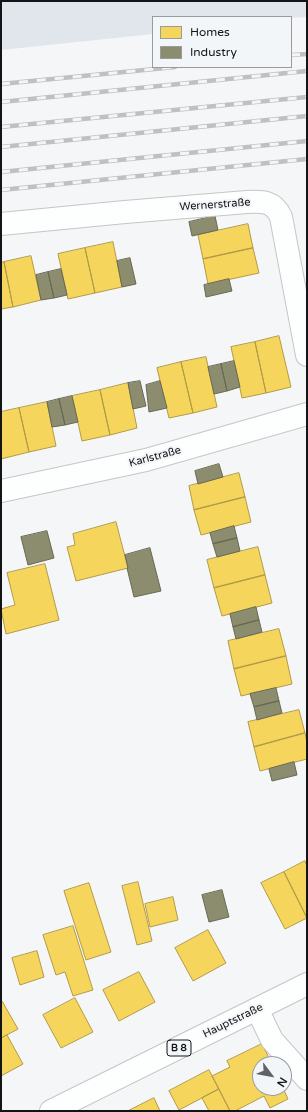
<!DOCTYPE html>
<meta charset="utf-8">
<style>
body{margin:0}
#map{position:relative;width:308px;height:1112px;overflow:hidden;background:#f4f6f8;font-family:"Varela Round",sans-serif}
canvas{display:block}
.frame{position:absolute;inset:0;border:2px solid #131416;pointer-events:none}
.legend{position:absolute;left:152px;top:16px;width:140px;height:52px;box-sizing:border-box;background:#f3f6f9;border:1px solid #999c9e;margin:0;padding:5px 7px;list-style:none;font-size:12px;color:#131416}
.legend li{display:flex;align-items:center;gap:8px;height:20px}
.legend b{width:20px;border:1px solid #999c9e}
.north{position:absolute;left:252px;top:1056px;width:40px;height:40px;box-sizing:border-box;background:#f3f6f9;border:1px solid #999c9e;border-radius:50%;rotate:122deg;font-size:11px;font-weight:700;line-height:16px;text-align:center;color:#131416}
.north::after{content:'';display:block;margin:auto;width:14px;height:18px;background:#626365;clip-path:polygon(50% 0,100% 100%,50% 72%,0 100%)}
</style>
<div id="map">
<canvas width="308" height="1112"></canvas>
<div class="frame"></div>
<ul class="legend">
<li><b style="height:11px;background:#f6d55c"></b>Homes</li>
<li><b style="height:11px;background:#8c8c6e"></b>Industry</li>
</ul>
<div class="north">N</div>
</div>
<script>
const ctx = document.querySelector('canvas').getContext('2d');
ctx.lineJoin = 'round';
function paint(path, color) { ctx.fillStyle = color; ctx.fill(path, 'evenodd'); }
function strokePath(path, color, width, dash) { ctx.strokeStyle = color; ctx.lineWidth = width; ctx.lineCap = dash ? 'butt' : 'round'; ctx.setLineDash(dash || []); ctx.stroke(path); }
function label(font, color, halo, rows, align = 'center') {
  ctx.font = font + ' "Varela Round",sans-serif'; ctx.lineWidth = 4; ctx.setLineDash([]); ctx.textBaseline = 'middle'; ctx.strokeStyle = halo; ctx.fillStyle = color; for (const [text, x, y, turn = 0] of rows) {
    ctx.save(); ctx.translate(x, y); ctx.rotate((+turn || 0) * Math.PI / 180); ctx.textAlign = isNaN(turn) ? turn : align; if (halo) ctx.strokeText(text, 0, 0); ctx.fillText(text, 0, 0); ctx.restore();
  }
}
const built = new Path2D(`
 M1 1H307V17L291 18V17H153V34L1 50Z`);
const homes = new Path2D(`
 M248 224 253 248 203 259 198 235Z
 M113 242 122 287 95 293 85 248Z
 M85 248 95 293 68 299 58 254Z
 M253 248 259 273 208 284 203 259Z
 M31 256 41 300 13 307 4 262Z
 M1 262H4L13 307 1 309Z
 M279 336 291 387 266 393 255 342Z
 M255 342 266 393 242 398 231 347Z
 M206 357 217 407 193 413 181 362Z
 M181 362 193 413 169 418 157 368Z
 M128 383 137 428 110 435 100 390Z
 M100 390 110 435 82 441 72 396Z
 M47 402 56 446 29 452 19 408Z
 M19 408 29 452 1 459V412Z
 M239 473 245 497 194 510 189 486Z
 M245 497 251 522 201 535 194 510Z
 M116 522 128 568 76 581 67 547 75 545 73 534Z
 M258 547 265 575 214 588 207 560Z
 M45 564 59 620 6 634 1 609 15 605 7 573Z
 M265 575 272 603 222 616 214 588Z
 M279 629 286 656 234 669 228 641Z
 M286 656 292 684 241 696 234 669Z
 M299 710 305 733 254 747 248 722Z
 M305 733 307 742V759L260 771 254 747Z
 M305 861 307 866V918L284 872Z
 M284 872 307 918 285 929 261 883Z
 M138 882 152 941 137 945 122 886Z
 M89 883 111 952 86 960 64 891Z
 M173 897 178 920 150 927 145 904Z
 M73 926 93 990 73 996 65 972 56 975 43 935Z
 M208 930 226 963 193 981 175 948Z
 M37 951 44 977 20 985 12 958Z
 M139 972 155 1002 119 1021 103 990Z
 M75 998 93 1032 61 1048 43 1015Z
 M1 1001H2L18 1029 1 1038Z
 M7 1035 23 1064 1 1076V1039Z
 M262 1044 272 1064H260V1088H283L288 1099 270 1108 264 1096 235 1111H230L212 1076 230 1067 227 1061Z
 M209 1070 219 1089 179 1110 169 1091Z
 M219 1089 230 1111H209L202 1098Z
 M154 1098 160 1111H128Z`);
const industry = new Path2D(`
 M215 216 218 230 192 236 189 222Z
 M130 258 136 284 122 287 117 261Z
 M61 269 67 295 54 298 48 272Z
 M48 272 54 298 41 300 36 275Z
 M229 279 232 291 206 297 204 285Z
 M234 361 240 387 227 391 221 364Z
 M221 364 227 391 214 394 208 367Z
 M140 381 146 406 133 409 128 383Z
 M160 381 167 408 149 412 146 385Z
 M72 396 78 422 65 425 59 399Z
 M59 399 65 425 52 427 47 402Z
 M219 464 223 477 198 484 195 471Z
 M234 526 237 538 213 544 210 533Z
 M47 531 54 558 28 565 21 537Z
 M237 538 240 551 217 557 213 544Z
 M150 548 161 591 134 597 127 568H128L125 555Z
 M256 607 259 620 233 627 230 614Z
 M259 620 262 632 236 639 233 627Z
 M276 688 279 701 254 707 250 694Z
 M279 701 282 713 257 720 254 707Z
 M294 762 297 775 272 781 269 769Z
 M222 890 229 917 209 922 202 895Z`);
const minor = new Path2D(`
 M1 224 125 212 247 202C262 201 274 201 281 217L307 355
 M1 491 146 460 307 414
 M257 1009 272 1040 307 1079`);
const primary = new Path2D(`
 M51 1111 307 984`);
const rail = new Path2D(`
 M291 55 307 54
 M1 84 175 67
 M1 102 307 71
 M1 127 307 97
 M1 147 307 116
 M1 172 307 141
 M1 190 307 159`);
const shields = [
 [179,1048,24]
];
const shieldNames = [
 ["B 8",179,1048]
];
const streetNames = [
 ["Wernerstraße",215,205,-4],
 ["Karlstraße",155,457,-15],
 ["Hauptstraße",233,1021,-26]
];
paint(built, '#e1e6ed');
paint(homes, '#f6d55c');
strokePath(homes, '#b29b47', 1);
paint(industry, '#8c8c6e');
strokePath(industry, '#686854', 1);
strokePath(minor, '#c4c6c7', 24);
strokePath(primary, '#c4c6c7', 24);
strokePath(minor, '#fdfefe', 22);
strokePath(primary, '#fdfefe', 22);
strokePath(rail, '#c0c0c1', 4.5);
strokePath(rail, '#f3f6f9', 3, [9]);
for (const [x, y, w] of shields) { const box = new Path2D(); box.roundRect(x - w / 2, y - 8, w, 16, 3); ctx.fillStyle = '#f3f6f9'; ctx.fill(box); strokePath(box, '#131416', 1); }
label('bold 10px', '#131416', null, shieldNames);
label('11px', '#131416', '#f3f6f9', streetNames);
</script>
